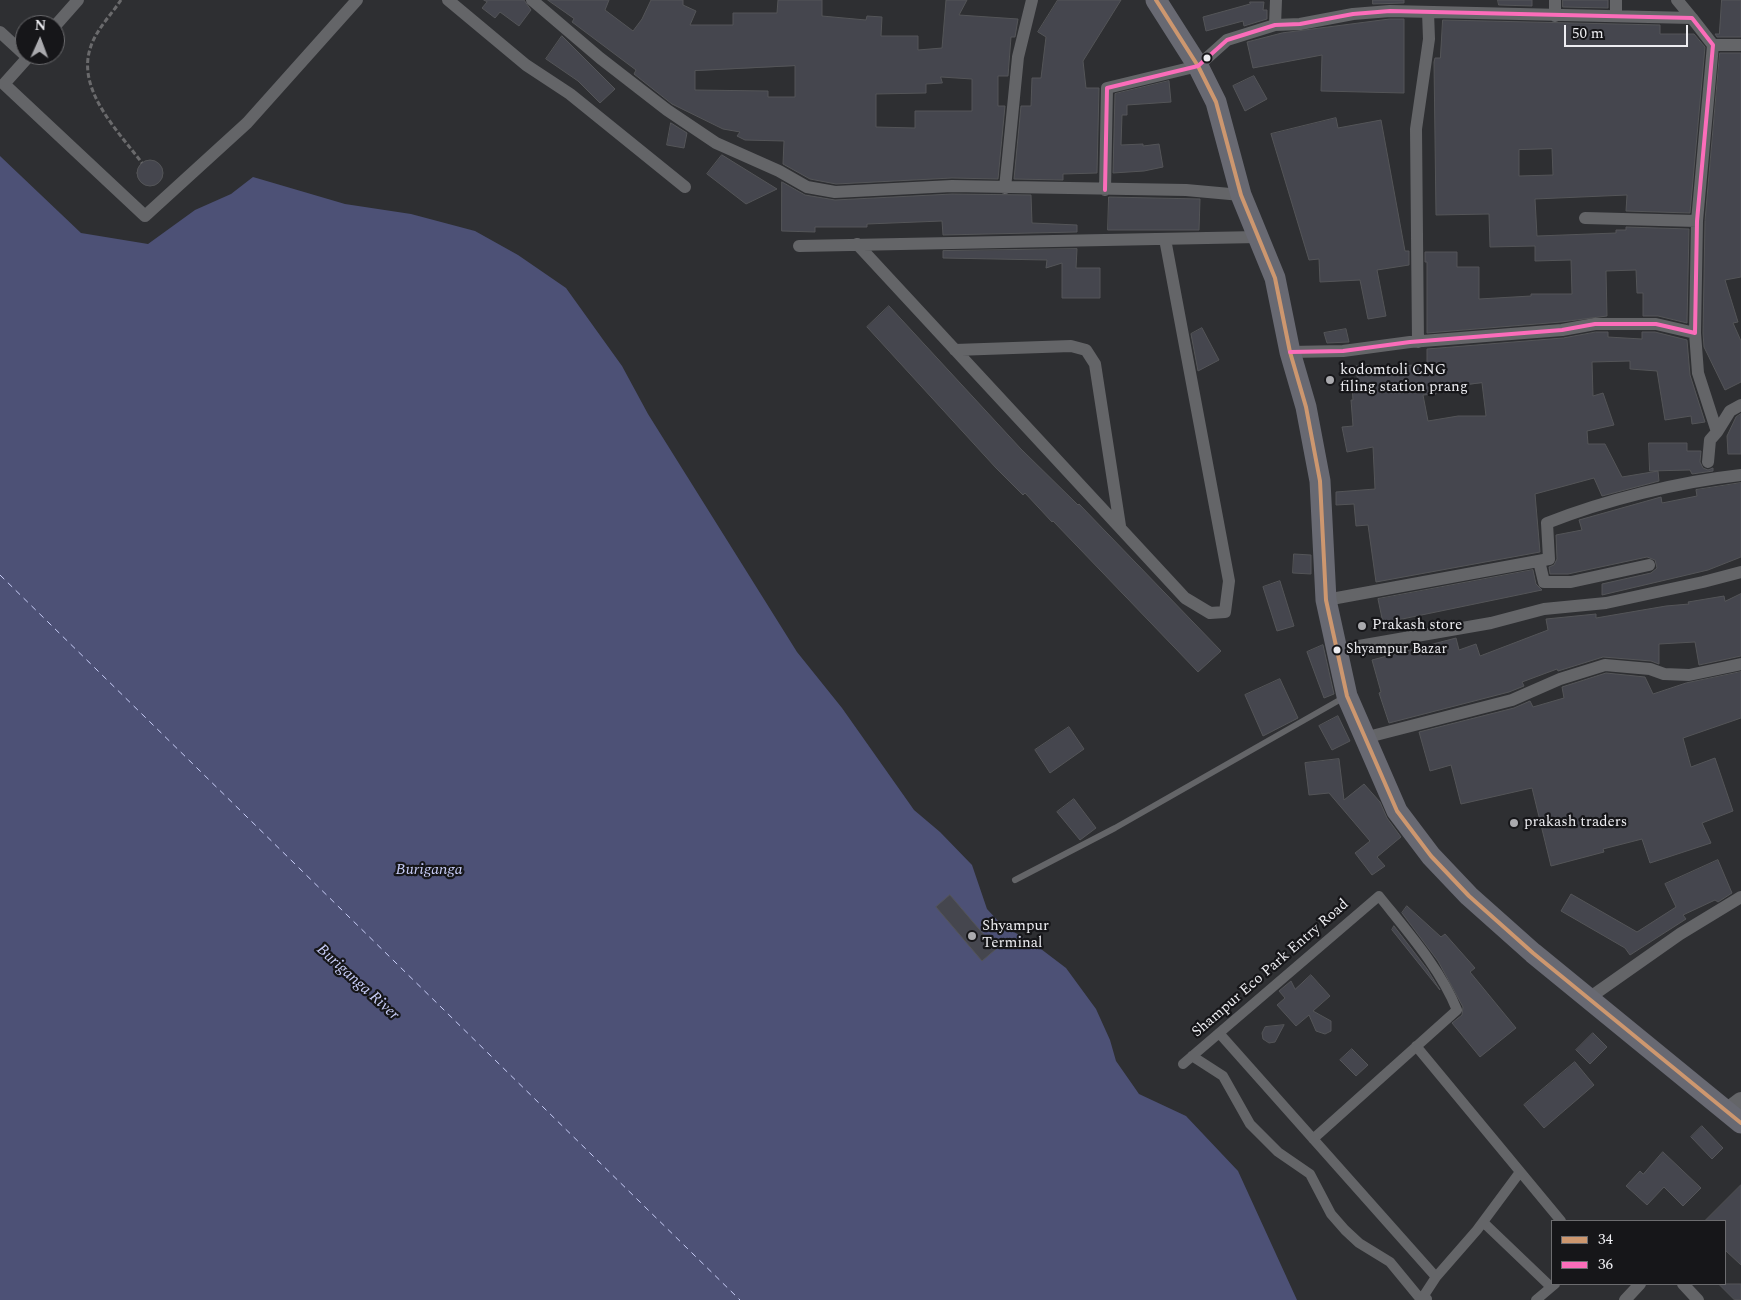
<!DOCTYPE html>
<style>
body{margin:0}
#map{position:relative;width:1741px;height:1300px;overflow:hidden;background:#2e2f32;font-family:Spectral,serif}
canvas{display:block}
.legend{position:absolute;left:1551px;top:1220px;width:175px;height:65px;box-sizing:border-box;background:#161619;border:1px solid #6c6c6f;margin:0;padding:6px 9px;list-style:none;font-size:15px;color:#ededf1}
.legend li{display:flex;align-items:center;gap:10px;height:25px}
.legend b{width:25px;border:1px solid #6c6c6f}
.north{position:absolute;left:15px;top:15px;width:50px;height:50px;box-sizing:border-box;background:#161619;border:1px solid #6c6c6f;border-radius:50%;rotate:2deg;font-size:14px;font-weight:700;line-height:20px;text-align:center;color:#ededf1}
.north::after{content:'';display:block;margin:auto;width:18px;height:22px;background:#aaaaae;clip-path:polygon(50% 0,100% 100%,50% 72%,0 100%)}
.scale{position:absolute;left:1564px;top:25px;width:124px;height:22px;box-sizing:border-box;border:2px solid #ededf1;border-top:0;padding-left:6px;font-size:15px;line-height:18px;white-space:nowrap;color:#ededf1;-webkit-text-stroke:4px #161619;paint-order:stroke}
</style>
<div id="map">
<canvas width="1741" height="1300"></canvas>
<ul class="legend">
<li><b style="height:6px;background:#cd976f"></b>34</li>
<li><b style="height:6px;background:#fb6dba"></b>36</li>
</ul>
<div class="north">N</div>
<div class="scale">50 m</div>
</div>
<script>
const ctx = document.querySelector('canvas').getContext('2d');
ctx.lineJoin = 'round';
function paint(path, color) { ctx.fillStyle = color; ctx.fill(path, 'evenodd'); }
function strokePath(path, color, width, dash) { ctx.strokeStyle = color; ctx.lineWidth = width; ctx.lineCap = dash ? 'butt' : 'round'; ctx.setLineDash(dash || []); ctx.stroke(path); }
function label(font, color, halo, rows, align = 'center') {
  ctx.font = font + ' Spectral,serif'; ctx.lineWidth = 4.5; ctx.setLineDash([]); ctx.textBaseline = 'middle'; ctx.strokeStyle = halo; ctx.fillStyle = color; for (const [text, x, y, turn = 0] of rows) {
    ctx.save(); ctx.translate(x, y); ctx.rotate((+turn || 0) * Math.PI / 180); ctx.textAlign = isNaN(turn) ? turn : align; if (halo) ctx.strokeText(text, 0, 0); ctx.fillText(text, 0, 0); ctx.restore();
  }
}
const water = new Path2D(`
 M0 156 81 233 148 244 195 210 231 194 253 177 345 204 411 214 475 231 518 255 566 288 622 366 648 414 797 652 842 708 914 810 940 832 972 865 987 909 1000 923 1041 949 1066 968 1096 1009 1110 1040 1116 1061 1139 1094 1186 1116 1238 1171 1297 1300H0Z`);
const ferry = new Path2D(`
 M0 575 740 1300`);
const building = new Path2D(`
 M484 0H524L531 10 519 26 500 12 495 18 482 8 487 2Z
 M548 0H609L605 10 633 31 642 19 651 0H683V5L696 11 690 25H733V13H777L778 0H822V16L866 20 867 16 882 17 881 36H918V50L942 48 946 0H967L959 15 1018 19 1015 37H1011L1008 76H998V106H1005L998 179 952 178 836 184 810 179 783 164 784 141 745 140 737 136 740 132 723 129 672 104 634 74 636 70 572 22 574 19ZM795 66V97H768V91L695 90V71ZM941 77 972 79V111H915V128L876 127V94L926 93V84L942 83Z
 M1058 0H1121L1083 61 1086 88H1099L1097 173 1063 174V180L1014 179 1021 106H1031L1032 78H1041L1046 37 1038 32Z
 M1373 0H1404V3L1373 4Z
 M1498 0H1532V6L1499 5Z
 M1563 0H1608V8L1563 7Z
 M1722 0H1741V37H1717L1715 34H1719Z
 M1250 2H1264L1263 10H1267V19L1244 26 1243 21 1206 31 1203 17 1250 4Z
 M1390 19H1404V93L1321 91 1322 55 1253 68 1247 42 1282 33Z
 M1443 20 1660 25V34H1694L1705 47 1690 213 1626 211 1627 195 1535 199 1537 236 1616 233V230H1626V227L1689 229 1687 323 1658 316H1643V293H1637L1636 270 1606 271 1607 316 1561 322 1427 333V262H1425V252H1457V267H1479V299L1531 296V294H1572L1571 260 1535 261V246L1490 247 1489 214 1436 215 1434 62 1435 58H1440ZM1552 149 1553 175 1519 176V150Z
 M562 36 615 89 600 103 578 81 546 59Z
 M1720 53H1741V277L1725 280 1738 322 1733 323 1741 341V382L1725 390 1704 347 1703 333 1705 221Z
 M1254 76 1267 99 1245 111 1233 86Z
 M1169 81 1171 102 1127 105V115H1122L1121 145 1143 144V146L1159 144 1163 167 1144 171 1113 173 1115 94Z
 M1336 118 1338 128 1381 120 1405 251H1409V265L1377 270 1386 316 1368 319 1360 280 1320 282 1319 259 1309 260 1271 134Z
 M671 123 687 133 684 148 667 145Z
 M722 155 777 189 746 204 707 174Z
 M137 173a13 13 0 1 1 26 0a13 13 0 1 1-26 0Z
 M782 182 805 195 835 200 952 194 1031 195 1032 223 1077 225V232L943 235 942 221 867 224V227H815V232L782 231Z
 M1109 197 1200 199 1199 230H1108Z
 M1077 249 1076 268H1100V298H1062V263L1046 268 1047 260 943 258V251Z
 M889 306 1021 449 1078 505 1079 504 1221 651 1198 672 1053 521 1052 522 1025 493 1023 495 996 468 867 327Z
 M1202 328 1219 360 1198 371 1191 334Z
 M1346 329 1349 342 1327 343 1324 333Z
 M1596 332H1608V337L1642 339V332H1655L1687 340 1690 375 1705 422 1692 424 1691 416 1665 420 1657 371 1630 369V361L1592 362 1593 396 1603 393 1614 425 1587 431 1588 444H1605L1622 477 1658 471 1659 481 1602 496 1594 478 1535 494 1540 552 1376 582 1368 525 1356 526 1354 504 1336 505V492L1375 489 1373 447 1347 452 1342 427 1353 426 1351 400H1353L1352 387 1358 386 1356 366 1369 365 1370 371 1427 363V349L1563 338ZM1482 383 1486 416H1458L1428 421 1423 395 1436 394 1435 389Z
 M1741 414V454H1728L1727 436 1736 417Z
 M1649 443H1687V451H1701L1700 462 1703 468 1708 470 1713 468V471L1692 474 1690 470 1650 471Z
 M1741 483V557L1708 570 1602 595V584L1651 573 1657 568 1655 560 1647 557 1568 574H1550L1549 567 1554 565 1557 559 1556 535 1582 530 1579 520 1661 497 1662 503 1697 496 1696 490Z
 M1294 554 1311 555V574L1293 573Z
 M1533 570 1536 584 1542 590 1383 623 1378 599Z
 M1280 581 1294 626 1277 631 1263 587Z
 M1741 594V656L1699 665 1695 642 1659 644V664L1651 661 1603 657 1558 671 1557 669 1522 682 1524 686 1509 692 1389 723 1379 693 1381 692 1372 660 1406 651 1456 638 1459 650 1476 644 1480 656 1548 630 1546 619 1596 614V618L1666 606 1689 604 1688 602 1724 596 1725 601Z
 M1323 645 1334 694 1324 698 1307 652Z
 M1741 672V718L1683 738 1691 767 1715 758 1733 811 1702 823 1711 843 1650 863 1642 839 1603 849 1604 852 1551 866 1532 788 1461 804 1451 765 1430 771 1419 732 1514 708 1530 701 1533 707 1564 698 1562 687 1606 673 1645 677 1653 694 1686 683Z
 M1280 679 1298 718 1263 736 1245 695Z
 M1338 716 1350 741 1332 750 1319 726Z
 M1069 727 1084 749 1050 773 1035 750Z
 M1339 759 1344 800 1364 784 1380 802 1387 818 1401 837 1377 857 1385 866 1372 875 1355 853 1370 841 1329 793 1309 795 1305 763Z
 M1074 799 1096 828 1080 840 1057 812Z
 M1718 860 1732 893 1718 902 1715 900 1683 915 1686 919 1630 955 1625 948 1561 911 1571 894 1637 932 1676 907 1665 884Z
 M950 895 996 949 982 961 936 907Z
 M1407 906 1441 937 1445 934 1475 968 1470 972 1516 1028 1480 1057 1452 1023 1462 1015 1463 1007 1438 961 1402 913Z
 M1394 926 1427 969 1440 990 1392 930Z
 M1311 975 1330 996 1313 1011 1331 1021V1031L1325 1034 1316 1031 1309 1015 1296 1026 1277 1005 1285 998 1279 991 1291 981 1295 989Z
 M1284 1025 1275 1042 1269 1043 1263 1039 1262 1033 1265 1027Z
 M1593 1033 1607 1047 1590 1064 1576 1050Z
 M1352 1049 1368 1065 1356 1076 1340 1060Z
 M1575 1062 1594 1085 1544 1128 1524 1105Z
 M1702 1126 1723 1148 1712 1159 1691 1137Z
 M1663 1152 1701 1188 1683 1206 1664 1187 1647 1205 1626 1186 1640 1171 1643 1174Z
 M1741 1185V1265L1725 1250V1221H1705Z
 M1719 1284H1741V1300H1735Z`);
const path = new Path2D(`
 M121 0C111 15 95 31 90 49 77 91 119 132 142 163`);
const service = new Path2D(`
 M1015 880 1115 828 1343 698`);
const pedestrian = new Path2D(`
 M1219 1033 1436 1277 1421 1300
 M1416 1046 1561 1221
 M1192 1056 1223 1076 1250 1124 1278 1152 1310 1174 1331 1214 1345 1230 1359 1243 1390 1262 1418 1296 1427 1299
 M1183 1064 1379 896C1407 931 1440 968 1457 1010L1313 1139
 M1483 1222 1551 1287
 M1436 1277 1477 1230 1520 1172
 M1536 1300 1555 1284`);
const minor = new Path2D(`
 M448 0 526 65 570 94 685 187
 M532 0 600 58 667 110 716 143 779 171 807 187 835 192 952 186 1186 190 1241 195
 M1616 0V15
 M1677 0 1692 18
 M1555 16V0
 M1275 25 1276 0
 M55 26 78 0
 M0 32 25 55
 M1713 45H1741
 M30 55 4 84 145 216 247 123 357 0
 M1005 188 1018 57 1032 0
 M1105 190 1107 88 1198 66 1227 40 1275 25 1300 24 1353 14 1390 11 1692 18 1713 45 1697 221 1695 333 1656 324H1595L1562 330 1410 342 1343 351 1290 352
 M1585 218 1697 221
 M857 244 1185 598 1210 613 1225 612 1229 581 1165 239
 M799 246 1258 237
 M1695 333 1698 373 1717 432 1710 440 1708 462
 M1418 342 1416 129 1429 39 1428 12
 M955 350 1071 346 1086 350 1095 364 1120 526
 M1717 432 1730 411 1741 405
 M1539 561 1544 582H1571L1649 565
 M1326 600 1549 559 1547 523C1605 500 1678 482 1741 475
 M1336 650 1491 623 1544 609 1606 603 1703 582 1741 572
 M1364 738 1512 700 1560 679 1605 665 1650 669 1664 674 1689 675 1741 664
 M1589 998 1680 934 1741 897
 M1683 1284 1698 1300
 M1625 1300 1640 1284`);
const secondary = new Path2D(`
 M1728 1111 1741 1101`);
const trunk = new Path2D(`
 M1156 0 1198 66 1216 102 1241 195 1275 278 1290 352 1306 407 1320 481 1326 600 1347 696 1397 811 1431 856 1469 896 1533 953 1741 1123`);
const bus1 = new Path2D(`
 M1156 0 1198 66 1216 102 1241 195 1275 278 1290 352 1306 407 1320 481 1326 600 1347 696 1397 811 1431 856 1469 896 1533 953 1741 1123`);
const bus2 = new Path2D(`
 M1105 190 1107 88 1198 66 1227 40 1275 25 1300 24 1353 14 1390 11 1692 18 1713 45 1697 221 1695 333 1656 324H1595L1562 330 1410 342 1343 351 1290 352`);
const markers = [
 [1207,58,4.5,"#ededf1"],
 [1330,380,5,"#aaaaae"],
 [1362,626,5,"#aaaaae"],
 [1337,650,4.5,"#ededf1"],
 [1514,823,5,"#aaaaae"],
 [972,936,5,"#aaaaae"]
];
const busNames = [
 ["Shyampur Bazar",1346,650]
];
const poiNames = [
 ["kodomtoli CNG",1340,371],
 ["filing station prang",1340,388],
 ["Prakash store",1372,626],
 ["prakash traders",1524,823],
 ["Shyampur",982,927],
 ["Terminal",982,944]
];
const streetNames = [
 ["Shampur Eco Park Entry Road",1271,969,-41]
];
const waterNames = [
 ["Buriganga",429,871],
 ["Buriganga River",357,983,42]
];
paint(water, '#4d5176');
strokePath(ferry, '#c8cdf7', 1, [6, 5]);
paint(building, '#45464e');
strokePath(building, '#545558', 1);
strokePath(path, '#6a6a6c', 3, [5, 2.5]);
strokePath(service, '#646568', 6);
strokePath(pedestrian, '#646568', 10);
strokePath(minor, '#646568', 12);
strokePath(secondary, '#646568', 18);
strokePath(trunk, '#686972', 21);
strokePath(bus1, '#cd976f', 4);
strokePath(bus2, '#fb6dba', 4);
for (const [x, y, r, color] of markers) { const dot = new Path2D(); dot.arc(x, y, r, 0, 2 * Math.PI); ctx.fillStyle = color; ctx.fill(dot); strokePath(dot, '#161619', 2); }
label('14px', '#ededf1', '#161619', busNames, 'left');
label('15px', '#ededf1', '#161619', poiNames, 'left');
label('15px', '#ededf1', '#161619', streetNames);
label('italic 16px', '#c8cdf7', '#161619', waterNames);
</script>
